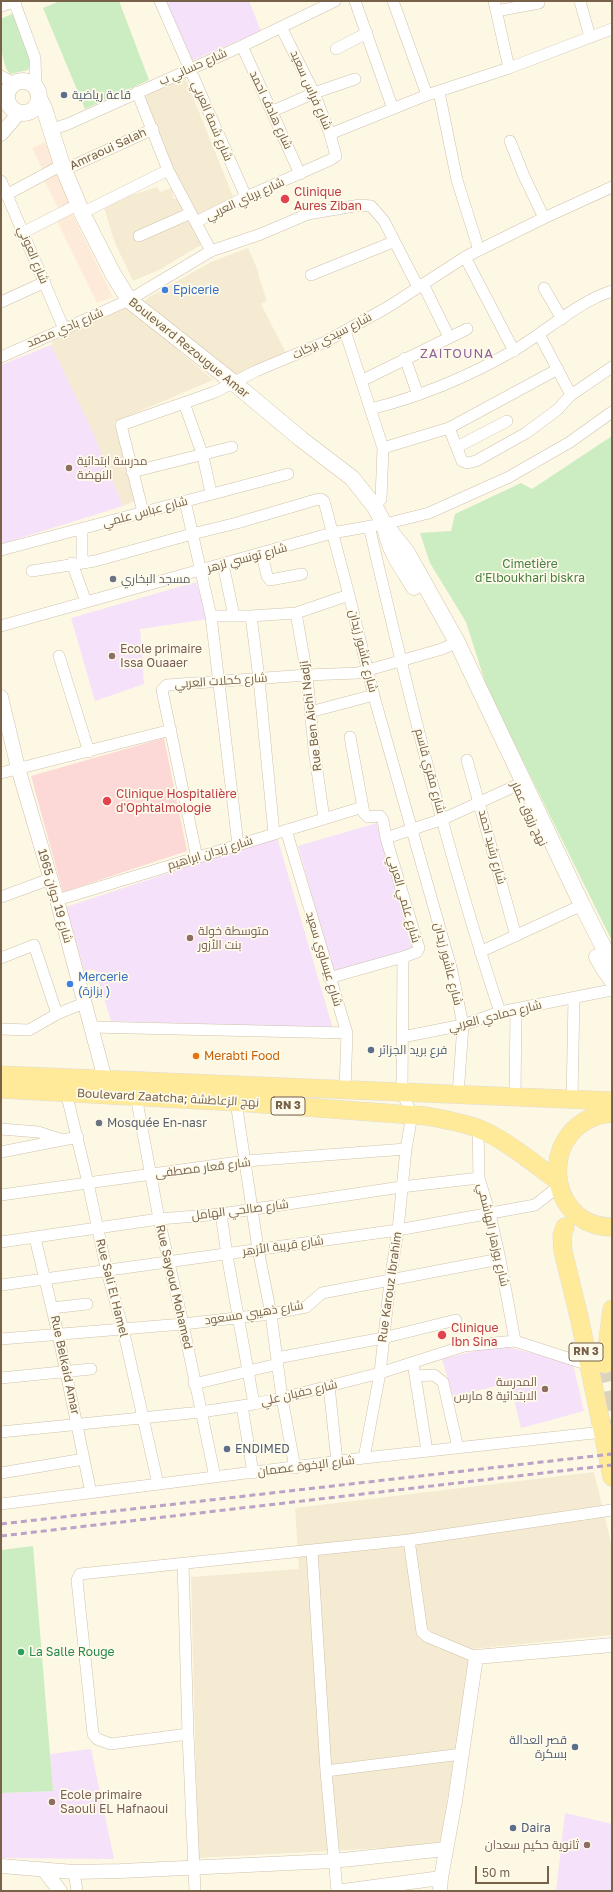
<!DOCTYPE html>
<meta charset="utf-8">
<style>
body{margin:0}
#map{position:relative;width:613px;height:1892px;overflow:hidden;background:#fdf8e4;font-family:"Golos Text",sans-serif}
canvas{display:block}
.frame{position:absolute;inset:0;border:2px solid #776148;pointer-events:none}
.scale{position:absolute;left:475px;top:1866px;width:74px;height:18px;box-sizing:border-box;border:2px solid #776148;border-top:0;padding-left:5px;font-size:12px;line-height:14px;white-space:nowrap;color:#776148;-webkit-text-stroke:3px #fffbec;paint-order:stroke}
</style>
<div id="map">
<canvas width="613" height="1892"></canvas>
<div class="frame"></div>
<div class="scale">50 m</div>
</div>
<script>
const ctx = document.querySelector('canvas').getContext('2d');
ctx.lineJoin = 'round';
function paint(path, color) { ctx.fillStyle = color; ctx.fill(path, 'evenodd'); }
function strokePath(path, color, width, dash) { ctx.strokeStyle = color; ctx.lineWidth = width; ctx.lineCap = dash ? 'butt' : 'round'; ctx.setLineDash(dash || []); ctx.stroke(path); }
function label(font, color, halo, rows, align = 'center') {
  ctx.font = font + ' "Golos Text",Cairo,sans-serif'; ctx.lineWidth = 3.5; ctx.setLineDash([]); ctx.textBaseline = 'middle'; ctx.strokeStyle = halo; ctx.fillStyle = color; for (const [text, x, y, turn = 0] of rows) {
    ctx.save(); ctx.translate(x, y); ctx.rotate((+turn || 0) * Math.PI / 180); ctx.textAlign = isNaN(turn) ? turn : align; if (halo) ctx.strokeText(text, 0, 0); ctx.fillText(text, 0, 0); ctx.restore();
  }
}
const residential = new Path2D(`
 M185 77 234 199 194 218 141 98Z
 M157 187 160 192 171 188 174 199 177 198 183 212 204 243 159 270 133 281 115 243 104 208 123 198Z
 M248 248 259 273 258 274 267 301 261 304 287 355 233 378 141 304 149 297 211 262Z
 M128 307 213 380 114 422 135 501 123 506 93 434 51 345 53 341Z
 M594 1472 612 1547V1635L472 1649 440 1845 198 1858 191 1577 299 1569 295 1508Z`);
const commercial = new Path2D(`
 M45 142 56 166 43 171 32 148Z
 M59 172 73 202 58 208 44 180Z
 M72 214 113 297 97 303 57 221Z`);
const education = new Path2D(`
 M162 1H249L261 31 189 62Z
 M51 345 91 428 123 506 1 544V365Z
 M196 582 208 619 140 629 144 684 95 701 71 618Z
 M377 823 414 950 334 973 298 846Z
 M277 837 333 1029 111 1021 95 970H84L66 907Z
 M501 1345 573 1364 584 1411 521 1428 510 1383 453 1396 442 1359Z
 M91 1749 114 1859 1 1858V1793L53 1791 50 1754Z
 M565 1813 612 1824V1891H556Z`);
const medical = new Path2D(`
 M164 738 187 851 63 892 31 776Z`);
const green = new Path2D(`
 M60 1H119L149 80 85 109 43 8Z
 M14 13 31 62 28 70 10 74C0 62 1 36 1 19Z
 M612 436V941L487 688 466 622 430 563 420 533 451 531 455 514 521 483 532 489Z
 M33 1546 53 1791 1 1793V1550Z`);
const primaryTunnel = new Path2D(`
 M605 1364 612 1398
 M603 1394 612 1431`);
const minor = new Path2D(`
 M14 1 35 58 36 88
 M160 1 246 197
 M355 1 393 109
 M393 1 427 95
 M494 1 509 68
 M580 1 590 37
 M1 6 16 1
 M496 11 539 3
 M242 46 300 174
 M336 49 367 33
 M1 76 14 83
 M137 92 168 170 211 251
 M439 92 457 180 479 250
 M273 111 314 93 355 79
 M50 130 68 124 242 46 335 1
 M330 134 427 95 509 68 612 29
 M510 141 524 176 544 218
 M64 170 153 129
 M1 181 64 329
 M6 195 62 165
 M82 213 168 170
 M196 222 246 197 330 160 336 156 330 134 314 93 281 27
 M24 232 79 204
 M139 236 191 213
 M465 257 514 351
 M311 275 393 242
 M423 284 449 337
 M544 288 562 319
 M1 302 45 282
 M345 331 383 448 381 499 375 507
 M539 334 571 395
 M1 357 129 300 211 251 261 234 308 214 360 205 371 206 384 221 418 287
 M405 358 418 395
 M361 381 467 329
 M184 403 203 456 211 493
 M370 409C420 397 469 376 513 351 544 333 579 301 612 291
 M449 428 462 461 467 463 476 461 526 433 557 410 571 395 612 367
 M457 447 507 421
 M383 448 449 428 558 369
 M132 472 232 447
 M185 501 211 616 238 845
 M143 512 121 425 215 392 256 371 325 342 388 307 465 257 544 218 612 187
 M369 526C407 689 447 853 500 1012
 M82 529V562
 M1 550 288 474
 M262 554 267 576 270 580 302 574
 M72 563 86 602
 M223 564 234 616
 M32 571 95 561 192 534 237 523 315 500 321 499 324 501 349 595 375 700 452 971 463 1025 458 1095
 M296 613 307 675 314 749 324 819
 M211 616H251L296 613 349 595
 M251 616 259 679 274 834
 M1 626 332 533 389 523 429 513 509 477 570 442 612 412
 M59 656 89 752
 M310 712 374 695
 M350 737 364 813 368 817 380 816 383 820 386 838 419 948 417 952 403 957 402 1092 412 1115 406 1149 398 1230 390 1281 380 1373 364 1458
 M467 760 516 936
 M1 773 171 730
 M286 830 347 1033 345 1089
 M386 838 443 819 524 782
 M197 858 162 690 167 685 307 675 358 673 442 649 457 642
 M1 897 50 879
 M57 900 363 807
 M480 952 582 905
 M1 958 34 945 57 1014
 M329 978 403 957
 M91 1027 347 1033
 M1 1029 29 1030 57 1014 84 1003
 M402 1037 463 1025 500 1012 612 990
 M66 1092 88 1183 107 1272 123 1329 158 1484
 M136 1096 159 1219 183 1324 215 1477
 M515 1097 516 1009
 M572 1100 574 997
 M236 1102 258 1249 271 1314 282 1398 295 1468
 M478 1128 479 1178 490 1214 500 1259 515 1341
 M1 1129 38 1132 60 1139
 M1 1152 78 1137
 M1 1195 246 1161 406 1149
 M221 1214 227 1255 254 1404
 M35 1238 58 1334 91 1493
 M1 1242 159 1219 221 1214 401 1187 479 1178
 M1 1285 398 1230 535 1205 559 1186
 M52 1308 87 1304
 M1 1339 183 1324 271 1314 306 1307 322 1293 500 1259
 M277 1358 383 1338 456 1320
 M414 1369 427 1451
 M415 1376 434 1375 443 1382 458 1448
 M1 1378 91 1369
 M194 1384 278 1364
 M329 1386 337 1462
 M242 1406 253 1473
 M1 1432 201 1412 254 1404 282 1398 380 1373 464 1346 515 1341 589 1365
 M1 1473 84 1459
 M1 1504 364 1458 612 1431
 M409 1540 422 1632 428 1637 476 1657
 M312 1551 326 1771 337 1891
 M183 1563 188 1734 195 1891
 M188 1734 111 1744 97 1739 93 1734 77 1580 80 1574 409 1540 612 1510
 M326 1771 462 1754
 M74 1872 77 1891`);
const tertiary = new Path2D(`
 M1 134 19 113
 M1 697 18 768 57 900 105 1079V1089
 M1 1866 74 1872 121 1871 333 1861 446 1849
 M44 1870 60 1891
 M343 1891 441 1878
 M440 1891 441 1878 455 1801 476 1657 612 1645`);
const secondary = new Path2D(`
 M7 97a16 16 0 1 1 32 0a16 16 0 1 1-32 0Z
 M39 98 44 108 62 165 82 213 113 274 129 300 234 383 301 439 352 478 375 507 384 524 406 551 457 642 582 905 612 964
 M386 531C390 552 403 569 414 587
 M597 957 604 969 612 980`);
const primary = new Path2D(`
 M1 1075 612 1101
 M1 1089 236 1102 426 1116C443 1119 460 1122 477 1128 505 1139 533 1163 558 1181
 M612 1113C536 1120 543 1227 612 1227
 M565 1227 562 1236 563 1251 580 1321 612 1477
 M605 1364 612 1309`);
const rail = new Path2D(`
 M1 1524 612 1454
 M1 1536 612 1465`);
const markers = [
 [64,95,4,"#5c6f8a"],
 [285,199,5,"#e0444e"],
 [165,290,4,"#3f7fe0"],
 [69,468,4,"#8d6e63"],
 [113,579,4,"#6b7280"],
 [112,656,4,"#8d6e63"],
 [107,801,5,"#e0444e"],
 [190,938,4,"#8d6e63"],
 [70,984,4,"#3f7fe0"],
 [371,1050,4,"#5c6f8a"],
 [196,1056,4,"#e8710a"],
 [99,1123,4,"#6b7280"],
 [442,1335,5,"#e0444e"],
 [545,1389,4,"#8d6e63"],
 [227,1449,4,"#5c6f8a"],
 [21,1652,4,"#2e9e5b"],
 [575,1747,4,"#5c6f8a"],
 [52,1802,4,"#8d6e63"],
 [513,1828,4,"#5c6f8a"],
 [587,1845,4,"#8d6e63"]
];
const shields = [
 [288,1106,34],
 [586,1352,34]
];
const shieldNames = [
 ["RN 3",288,1106],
 ["RN 3",586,1352]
];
const streetNames = [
 ["شارع حساني ب",193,67,-24],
 ["شارع فراس سعيد",311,90,66],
 ["شارع هادف احمد",271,110,65],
 ["شارع شمة العربي",212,121,67],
 ["Amraoui Salah",108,149,-25],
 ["شارع برباي العربي",245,199,-25],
 ["شارع العوني",33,255,67],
 ["شارع بادي محمد",65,328,-23],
 ["شارع سيدي بركات",332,336,-27],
 ["Boulevard Rezougue Amar",189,348,39],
 ["شارع عباس علمي",145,512,-15],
 ["شارع تونسي لزهر",247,558,-15],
 ["شارع عاشور زيدان",363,651,76],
 ["شارع كحلات العربي",221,681,-4],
 ["Rue Ben Aichi Nadji",311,716,-97],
 ["شارع مقري قاسم",430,771,75],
 ["نهج رزوق عمار",529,814,65],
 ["شارع رشيد احمد",492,847,75],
 ["شارع زيدان ابراهيم",210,853,-17],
 ["شارع 19 جوان 1965",55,896,74],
 ["شارع علمي العربي",404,899,74],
 ["شارع عيساوي سعيد",324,959,73],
 ["شارع عاشور زيدان",448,964,76],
 ["شارع حمادي العربي",495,1016,-14],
 ["Boulevard Zaatcha; نهج الزعاطشة",168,1098,3],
 ["شارع قعار مصطفى",203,1168,-7],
 ["شارع صالحي الهامل",240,1210,-7],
 ["شارع بوزهار الهاشمي",493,1235,77],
 ["شارع قريبة الأزهر",283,1246,-8],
 ["Rue Sayoud Mohamed",174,1287,77],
 ["Rue Karouz Ibrahim",390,1287,-82],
 ["Rue Sali El Hamel",112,1288,76],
 ["شارع ذهيبي مسعود",254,1313,-9],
 ["Rue Belkaid Amar",65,1365,78],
 ["شارع حفيان علي",299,1393,-13],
 ["شارع الإخوة عصمان",306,1466,-7]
];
const serviceNames = [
 ["قاعة رياضية",72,95],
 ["فرع بريد الجزائر",379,1050],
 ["ENDIMED",235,1449],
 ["قصر العدالة",567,1740,"right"],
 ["بسكرة",567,1754,"right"],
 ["Daira",521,1828]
];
const healthNames = [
 ["Clinique",294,192],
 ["Aures Ziban",294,206],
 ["Clinique Hospitalière",116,794],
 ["d'Ophtalmologie",116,808],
 ["Clinique",451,1328],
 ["Ibn Sina",451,1342]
];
const shopNames = [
 ["Epicerie",173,290],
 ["Mercerie",78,977],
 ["(بزازة )",78,991]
];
const educationNames = [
 ["مدرسة ابتدائية",77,461],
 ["النهضة",77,475],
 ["Ecole primaire",120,649],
 ["Issa Ouaaer",120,663],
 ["متوسطة خولة",198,931],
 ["بنت الأزور",198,945],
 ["المدرسة",537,1382,"right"],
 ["الابتدائية 8 مارس",537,1396,"right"],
 ["Ecole primaire",60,1795],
 ["Saouli EL Hafnaoui",60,1809],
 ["ثانوية حكيم سعدان",579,1845,"right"]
];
const parkNames = [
 ["Cimetière",530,564],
 ["d'Elboukhari biskra",530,578]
];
const worshipNames = [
 ["مسجد البخاري",121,579],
 ["Mosquée En-nasr",107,1123]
];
const foodNames = [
 ["Merabti Food",204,1056]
];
const leisureNames = [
 ["La Salle Rouge",29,1652]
];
const neighbourhoodNames = [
 ["ZAITOUNA",457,354]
];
paint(residential, '#f5ebd2');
paint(commercial, '#feead8');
paint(education, '#f5e1fa');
paint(medical, '#fcd9d7');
paint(green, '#ccecc2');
strokePath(primaryTunnel, '#dcd2bd', 18, [18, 9]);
strokePath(minor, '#cfc1aa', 12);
strokePath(tertiary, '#cfc1aa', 15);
strokePath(secondary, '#d3c2a7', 17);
strokePath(primary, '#e1dcd7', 19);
strokePath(minor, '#fff', 11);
strokePath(tertiary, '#fff', 14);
strokePath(secondary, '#fff', 16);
strokePath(primary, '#ffea9a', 18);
strokePath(rail, '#bda2c8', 3, [6, 4]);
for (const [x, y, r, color] of markers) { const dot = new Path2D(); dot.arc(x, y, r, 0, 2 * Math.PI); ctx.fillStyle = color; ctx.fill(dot); strokePath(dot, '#fffbec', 1.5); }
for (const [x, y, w] of shields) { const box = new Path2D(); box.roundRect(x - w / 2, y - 9, w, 18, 3); ctx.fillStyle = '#fffbec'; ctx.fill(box); strokePath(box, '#776148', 1); }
label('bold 11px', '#776148', null, shieldNames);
label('12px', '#776148', '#fffbec', streetNames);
label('12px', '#4e5e75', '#fffbec', serviceNames, 'left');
label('12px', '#be3a42', '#fffbec', healthNames, 'left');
label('12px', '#366cbe', '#fffbec', shopNames, 'left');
label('12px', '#785e54', '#fffbec', educationNames, 'left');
label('12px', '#477e40', '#fffbec', parkNames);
label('12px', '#5b616d', '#fffbec', worshipNames, 'left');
label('12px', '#c56008', '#fffbec', foodNames, 'left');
label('12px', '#27864d', '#fffbec', leisureNames, 'left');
ctx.letterSpacing = '1px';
label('13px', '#92639b', '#fffbec', neighbourhoodNames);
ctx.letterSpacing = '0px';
</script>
